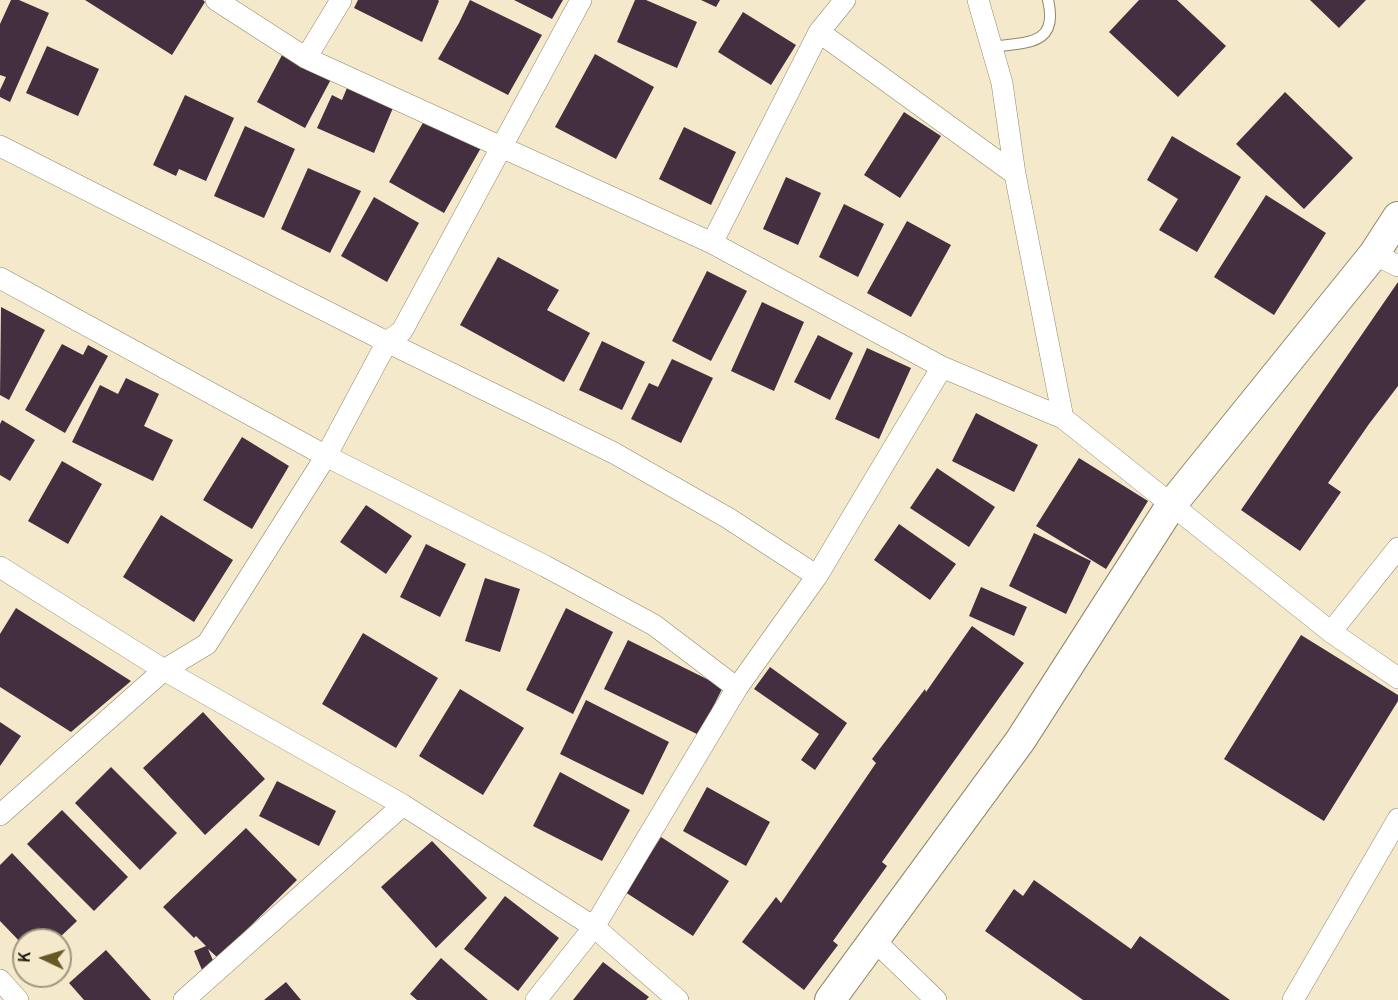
<!DOCTYPE html>
<style>
body{margin:0}
#map{position:relative;width:1398px;height:1000px;overflow:hidden;background:#f4eacb;font-family:Overpass,sans-serif}
canvas{display:block}
.north{position:absolute;left:12px;top:928px;width:60px;height:60px;box-sizing:border-box;background:#f4eacb;border:2px solid #9f9780;border-radius:50%;rotate:274deg;font-size:16px;font-weight:700;line-height:24px;text-align:center;color:#1f1b10}
.north::after{content:'';display:block;margin:auto;width:21px;height:27px;background:#665926;clip-path:polygon(50% 0,100% 100%,50% 72%,0 100%)}
</style>
<div id="map">
<canvas width="1398" height="1000"></canvas>
<div class="north">K</div>
</div>
<script>
const ctx = document.querySelector('canvas').getContext('2d');
ctx.lineJoin = 'round';
function paint(path, color) { ctx.fillStyle = color; ctx.fill(path, 'evenodd'); }
function strokePath(path, color, width, dash) { ctx.strokeStyle = color; ctx.lineWidth = width; ctx.lineCap = dash ? 'butt' : 'round'; ctx.setLineDash(dash || []); ctx.stroke(path); }
const building = new Path2D(`
 M11 0H19L49 13 10 102 0 97V90L6 77 0 75V24Z
 M85 0H203L205 2 172 55Z
 M358 0H438L439 1 422 42 354 8Z
 M470 0 542 35 508 95 438 59 459 23Z
 M514 0H563L552 19Z
 M635 0H646L697 22 677 68 617 42Z
 M701 0H720L716 7Z
 M1139 0H1177L1226 46 1178 97 1109 32Z
 M1310 0H1366L1339 28Z
 M743 12 796 45 771 85 718 52Z
 M289 42 337 68 305 128 257 102Z
 M47 46 99 69 78 116 26 93Z
 M595 54 654 87 616 159 555 127Z
 M349 83 395 103 374 153 317 128 332 95 342 100Z
 M1285 92 1353 158 1304 209 1236 144Z
 M185 95 234 118 206 181 179 169 176 176 153 165Z
 M904 112 941 136 900 198 864 175Z
 M428 114 482 146 444 213 389 182Z
 M245 126 295 149 264 218 214 196Z
 M684 127 736 152 711 205 659 179Z
 M1172 136 1241 177 1197 252 1159 230 1178 199 1147 180Z
 M308 168 361 191 330 253 281 229Z
 M786 177 821 193 798 245 763 229Z
 M1266 195 1326 233 1274 315 1214 277Z
 M374 197 419 223 387 282 341 256Z
 M844 204 884 224 858 277 819 257Z
 M907 221 951 245 911 317 867 293Z
 M498 257 559 290 547 310 590 333 564 382 460 325Z
 M707 271 747 291 711 361 672 341Z
 M1398 282V386L1369 424 1328 483 1341 492 1300 551 1241 510Z
 M762 302 804 322 774 391 731 371Z
 M1 307 45 330 9 400 0 395Z
 M818 335 853 353 830 400 794 382Z
 M602 341 645 362 622 410 579 390Z
 M62 344 83 355 88 345 108 356 65 433 25 410Z
 M867 348 911 368 879 439 835 419Z
 M672 359 713 378 681 443 631 419 649 383 658 387Z
 M126 378 159 394 144 426 173 440 153 481 72 442 100 385 118 394Z
 M976 413 1038 445 1014 492 952 461Z
 M2 420 35 440 10 481 0 475V424Z
 M242 437 289 466 252 529 203 500Z
 M1079 458 1148 501 1106 569 1036 526Z
 M62 461 102 484 68 544 28 521Z
 M937 468 995 507 969 547 910 508Z
 M366 505 412 536 386 574 340 542Z
 M161 515 233 560 194 622 123 577Z
 M899 524 956 564 930 600 874 560Z
 M1034 533 1091 561 1066 614 1009 586Z
 M426 544 466 564 440 617 400 597Z
 M485 578 520 589 500 652 465 641Z
 M981 587 1027 607 1014 636 969 616Z
 M16 608 131 681 71 732 0 687V634Z
 M566 608 613 632 573 714 526 690Z
 M972 626 1024 663 882 862 887 866 833 941 838 945 804 990 742 942 776 897 781 903 876 763 872 759 925 689 926 692Z
 M363 633 438 678 396 748 322 704Z
 M1301 635 1398 695V701L1324 821 1224 759Z
 M628 640 723 687 699 735 604 689Z
 M770 667 847 723 815 770 801 760 819 734 754 689Z
 M460 689 524 728 483 795 419 756Z
 M586 700 669 742 643 795 560 754Z
 M203 712 265 779 205 835 143 768Z
 M0 722 21 736 0 766Z
 M111 767 177 833 140 870 75 803Z
 M560 772 630 810 602 861 533 826Z
 M277 781 336 811 319 846 259 816Z
 M707 787 770 822 746 866 683 831Z
 M62 810 128 877 94 911 27 844Z
 M246 828 297 880 218 958 208 949 215 965 202 970 194 951 206 946 196 936 194 938 163 907Z
 M661 837 729 881 693 936 625 892Z
 M432 841 487 898 436 948 381 887Z
 M12 853 77 921 57 940H24V946L0 921V865Z
 M1034 880 1131 949 1140 936 1230 1000H1083L985 931 1014 889 1023 896Z
 M505 896 559 938 518 991 464 949Z
 M106 950 151 1000H84L69 983Z
 M441 958 488 1000H417L410 994Z
 M603 962 649 997 646 1000H573Z
 M286 982 301 1000H264Z`);
const service = new Path2D(`
 M992 47C1026 42 1059 46 1048 0`);
const minor = new Path2D(`
 M216 0 306 58 712 243 942 367 1063 418 1331 632 1398 678
 M978 0 1002 83 1015 174 1063 418
 M819 32 1015 174
 M306 58 341 0
 M0 146 387 342 614 453 728 518 817 576
 M712 243 819 32 845 0
 M1374 254 1398 266
 M0 278 326 456 545 566 654 625 737 688
 M0 567 164 670 403 805 594 927 678 1000
 M1331 632 1398 548
 M0 815 164 670 207 644 326 456 387 342 402 331 581 0
 M875 941 936 1000
 M0 980 18 1000
 M184 1000 403 805
 M536 1000 594 927 737 688 817 576 942 367
 M1293 1000 1398 819`);
const secondary = new Path2D(`
 M830 1000 1020 741 1172 504 1374 254 1398 217`);
paint(building, '#442f41');
strokePath(service, '#90876b', 12);
strokePath(minor, '#90876b', 22);
strokePath(secondary, '#90876b', 32);
strokePath(service, '#fff', 10);
strokePath(minor, '#fff', 21);
strokePath(secondary, '#fff', 30);
</script>
